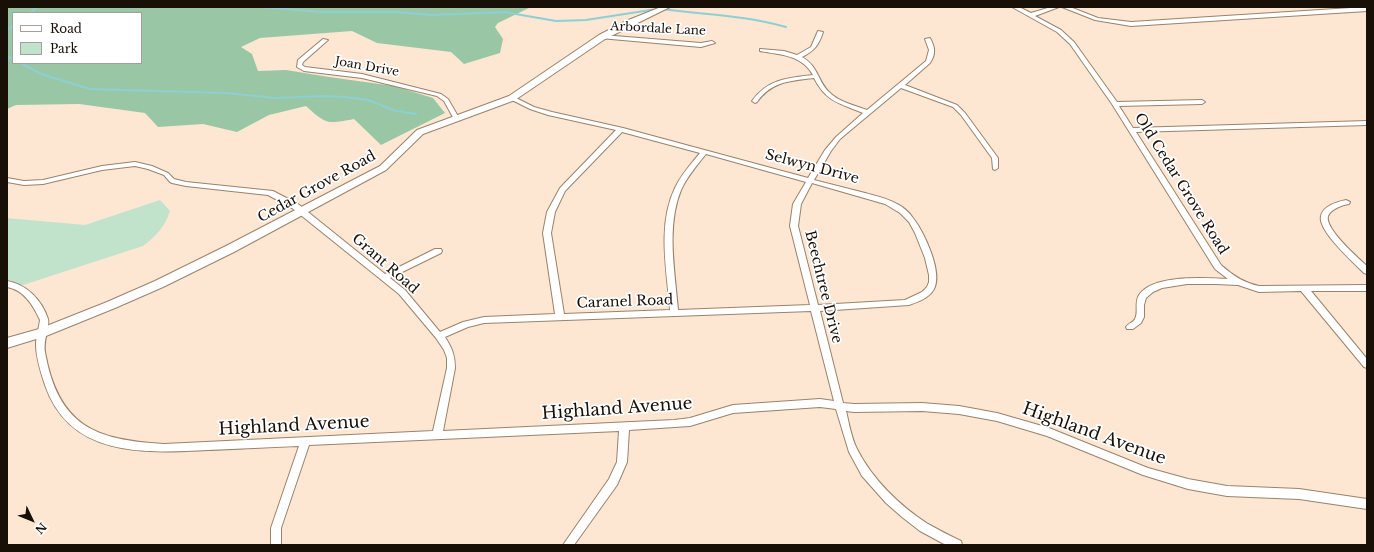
<!DOCTYPE html>
<style>
body{margin:0}
#map{position:relative;width:1374px;height:552px;overflow:hidden;background:#fde7d3;font-family:"Libre Baskerville",serif}
canvas{display:block}
.frame{position:absolute;inset:0;border:8px solid #180f07;pointer-events:none}
.legend{position:absolute;left:12px;top:12px;width:130px;height:52px;box-sizing:border-box;background:#fff;border:1px solid #a39f9c;margin:0;padding:5px 7px;list-style:none;font-size:12px;color:#180f07}
.legend li{display:flex;align-items:center;gap:8px;height:20px}
.legend b{width:20px;border:1px solid #a39f9c}
.north{position:absolute;left:12px;top:500px;width:40px;height:40px;-webkit-text-stroke:3px #fff;paint-order:stroke;rotate:133deg;font-size:11px;font-weight:700;line-height:16px;text-align:center;color:#180f07}
.north::after{content:'';display:block;margin:auto;width:14px;height:18px;background:#180f07;clip-path:polygon(50% 0,100% 100%,50% 72%,0 100%)}
</style>
<div id="map">
<canvas width="1374" height="552"></canvas>
<div class="frame"></div>
<ul class="legend">
<li><b style="height:5px;background:#fff"></b>Road</li>
<li><b style="height:11px;background:#c2e3cb"></b>Park</li>
</ul>
<div class="north">N</div>
</div>
<script>
const ctx = document.querySelector('canvas').getContext('2d');
ctx.lineJoin = 'round';
function paint(path, color) { ctx.fillStyle = color; ctx.fill(path, 'evenodd'); }
function strokePath(path, color, width, dash) { ctx.strokeStyle = color; ctx.lineWidth = width; ctx.lineCap = dash ? 'butt' : 'round'; ctx.setLineDash(dash || []); ctx.stroke(path); }
function label(font, color, halo, rows, align = 'center') {
  ctx.font = font + ' "Libre Baskerville",serif'; ctx.lineWidth = 3.5; ctx.setLineDash([]); ctx.textBaseline = 'middle'; ctx.strokeStyle = halo; ctx.fillStyle = color; for (const [text, x, y, turn = 0] of rows) {
    ctx.save(); ctx.translate(x, y); ctx.rotate((+turn || 0) * Math.PI / 180); ctx.textAlign = isNaN(turn) ? turn : align; if (halo) ctx.strokeText(text, 0, 0); ctx.fillText(text, 0, 0); ctx.restore();
  }
}
const green = new Path2D(`
 M160 200 170 211C165 227 156 236 143 246L20 286H7V218L85 225Z`);
const forest = new Path2D(`
 M7 7H531L498 23 495 27 503 39 500 53 464 64 451 52 377 43 352 31 260 38 241 47 252 54 258 71 286 70 329 77 394 86 433 98 445 113 381 145 354 119C327 124 327 125 306 106L269 115 237 132 203 124 158 127 145 113 79 104 16 105 7 109ZM13 13H141V63H13Z`);
const stream = new Path2D(`
 M260 7 322 12H396L432 15 504 12 556 21 586 20 657 9
 M662 9C705 15 744 15 786 27
 M30 13 37 7
 M7 30 13 26
 M7 56 13 59
 M7 61 9 57
 M21 63 41 74 90 89 226 93 275 98 324 96 345 97 368 100 396 111 416 114`);
const street = new Path2D(`
 M1012 7H1019L1031 13 1051 7H1059L1035 16 1061 30 1074 42 1117 102 1202 100 1205 102 1202 104 1119 106 1133 128 1367 121V125L1136 132 1221 265C1232 275 1244 283 1259 286L1367 285V291H1311L1367 359V368L1364 367 1301 291 1259 292 1238 285 1216 284H1187L1162 288 1153 292 1146 298 1144 305V317L1141 323 1133 329H1127L1126 327C1128 323 1133 323 1135 319 1139 312 1134 303 1139 295 1153 274 1206 278 1228 279L1215 269 1112 104 1070 44 1057 32Z
 M1062 7H1070L1098 18 1131 22 1367 7V11L1131 26 1095 20Z
 M818 31 823 32C819 45 814 51 802 57 818 66 817 79 828 91 838 102 854 105 867 110L926 61 929 50 925 39 930 38C935 47 936 54 930 63L905 85 957 105 965 113 998 158V168L995 170 993 169 992 158 961 115 953 107 901 88 840 139 831 151 814 180C831 184 848 189 865 193 876 196 887 198 897 204 903 207 909 212 913 218 924 232 943 272 934 289 929 298 918 302 909 305L820 311 843 403 854 404 922 403 959 406 997 413 1049 428 1148 468 1188 479 1227 486 1299 489 1367 499V509L1299 499 1227 496 1188 489 1143 475 1047 436 997 421 959 414 922 411 854 412 846 411C849 423 851 437 857 449 872 479 900 506 928 524 939 530 950 536 961 541L962 545H946L920 531 902 517 886 503 862 476 849 452 836 409 820 407 733 413 690 426 629 430 627 462 617 485 574 545H563L609 479 617 462 619 431 309 445 281 528V545H271V528L299 446C269 447 239 449 208 450 145 453 70 458 45 385 41 373 36 358 36 344 36 336 39 328 40 320 33 305 24 290 7 287V281C26 284 42 300 48 319 50 325 43 341 45 352 58 426 95 440 164 444L433 431 447 368V358L444 350 436 338 399 294 292 208 268 195 186 186 172 183 170 182 164 175 148 169 135 166 102 170 43 184 24 185 7 182V178L24 181 43 180 102 166 135 162 152 166 168 173 174 179 186 182 273 191 298 204 385 274 435 249H441L442 251 441 253 390 278 405 290 440 332 463 322 484 317 555 314 543 233 547 212 560 188 616 130 548 115 530 109 510 99V97H514L534 107 552 112 623 128 808 178 825 150 836 137 863 113C840 103 827 103 814 78 790 81 772 81 757 102L755 103 752 101C768 79 787 78 813 75 801 54 780 55 760 51V49L784 51 797 55 811 47ZM622 132 700 153C691 164 681 175 675 188 657 225 667 271 670 310L564 314 551 233 555 212 565 191ZM706 154 806 182 793 204 790 226 810 305 678 310C675 271 666 227 681 190 687 177 697 165 706 154ZM812 183 885 204 900 213 909 222 915 233 925 258 929 275V282L927 287 922 292 905 300 818 305 798 226 801 204ZM811 311 834 401 820 399 733 405 690 418 674 420 443 431 455 368C455 355 452 348 445 337L468 327 484 323Z
 M602 35 701 43 712 41 715 43 701 47 600 38V36Z
 M323 39 328 40 303 62 302 65 305 67 362 74 441 94 448 99 459 118 456 120 454 119 444 101 437 96 362 78 304 71 297 67 298 60Z
 M1346 200 1350 202 1349 204C1342 205 1331 209 1328 216 1324 228 1358 258 1367 266V274L1364 273C1354 263 1317 230 1321 216 1323 206 1337 202 1346 200Z`);
const secondary = new Path2D(`
 M661 7H670L605 39 515 100 423 134 386 170 234 252 163 287 115 308 46 336 7 348V338L39 329 107 302 155 281 226 246 380 166 417 130 509 96 599 35 626 21Z`);
const farStreetnames = [
 ["Arbordale Lane",658,29,3],
 ["Joan Drive",367,67,10]
];
const streetNames = [
 ["Selwyn Drive",812,167,15],
 ["Old Cedar Grove Road",1181,184,58],
 ["Cedar Grove Road",317,187,-29],
 ["Grant Road",385,264,41],
 ["Beechtree Drive",823,287,76],
 ["Caranel Road",625,302,-2]
];
const nearStreetnames = [
 ["Highland Avenue",617,409,-4],
 ["Highland Avenue",294,426,-3],
 ["Highland Avenue",1094,434,20]
];
paint(green, '#c2e3cb');
paint(forest, '#99c7a6');
strokePath(stream, '#8dcfd3', 2);
strokePath(street, '#9a826b', 2);
strokePath(secondary, '#9a826b', 2);
paint(street, '#fff');
paint(secondary, '#fff');
label('12px', '#180f07', '#fff', farStreetnames);
label('14px', '#180f07', '#fff', streetNames);
label('17px', '#180f07', '#fff', nearStreetnames);
</script>
